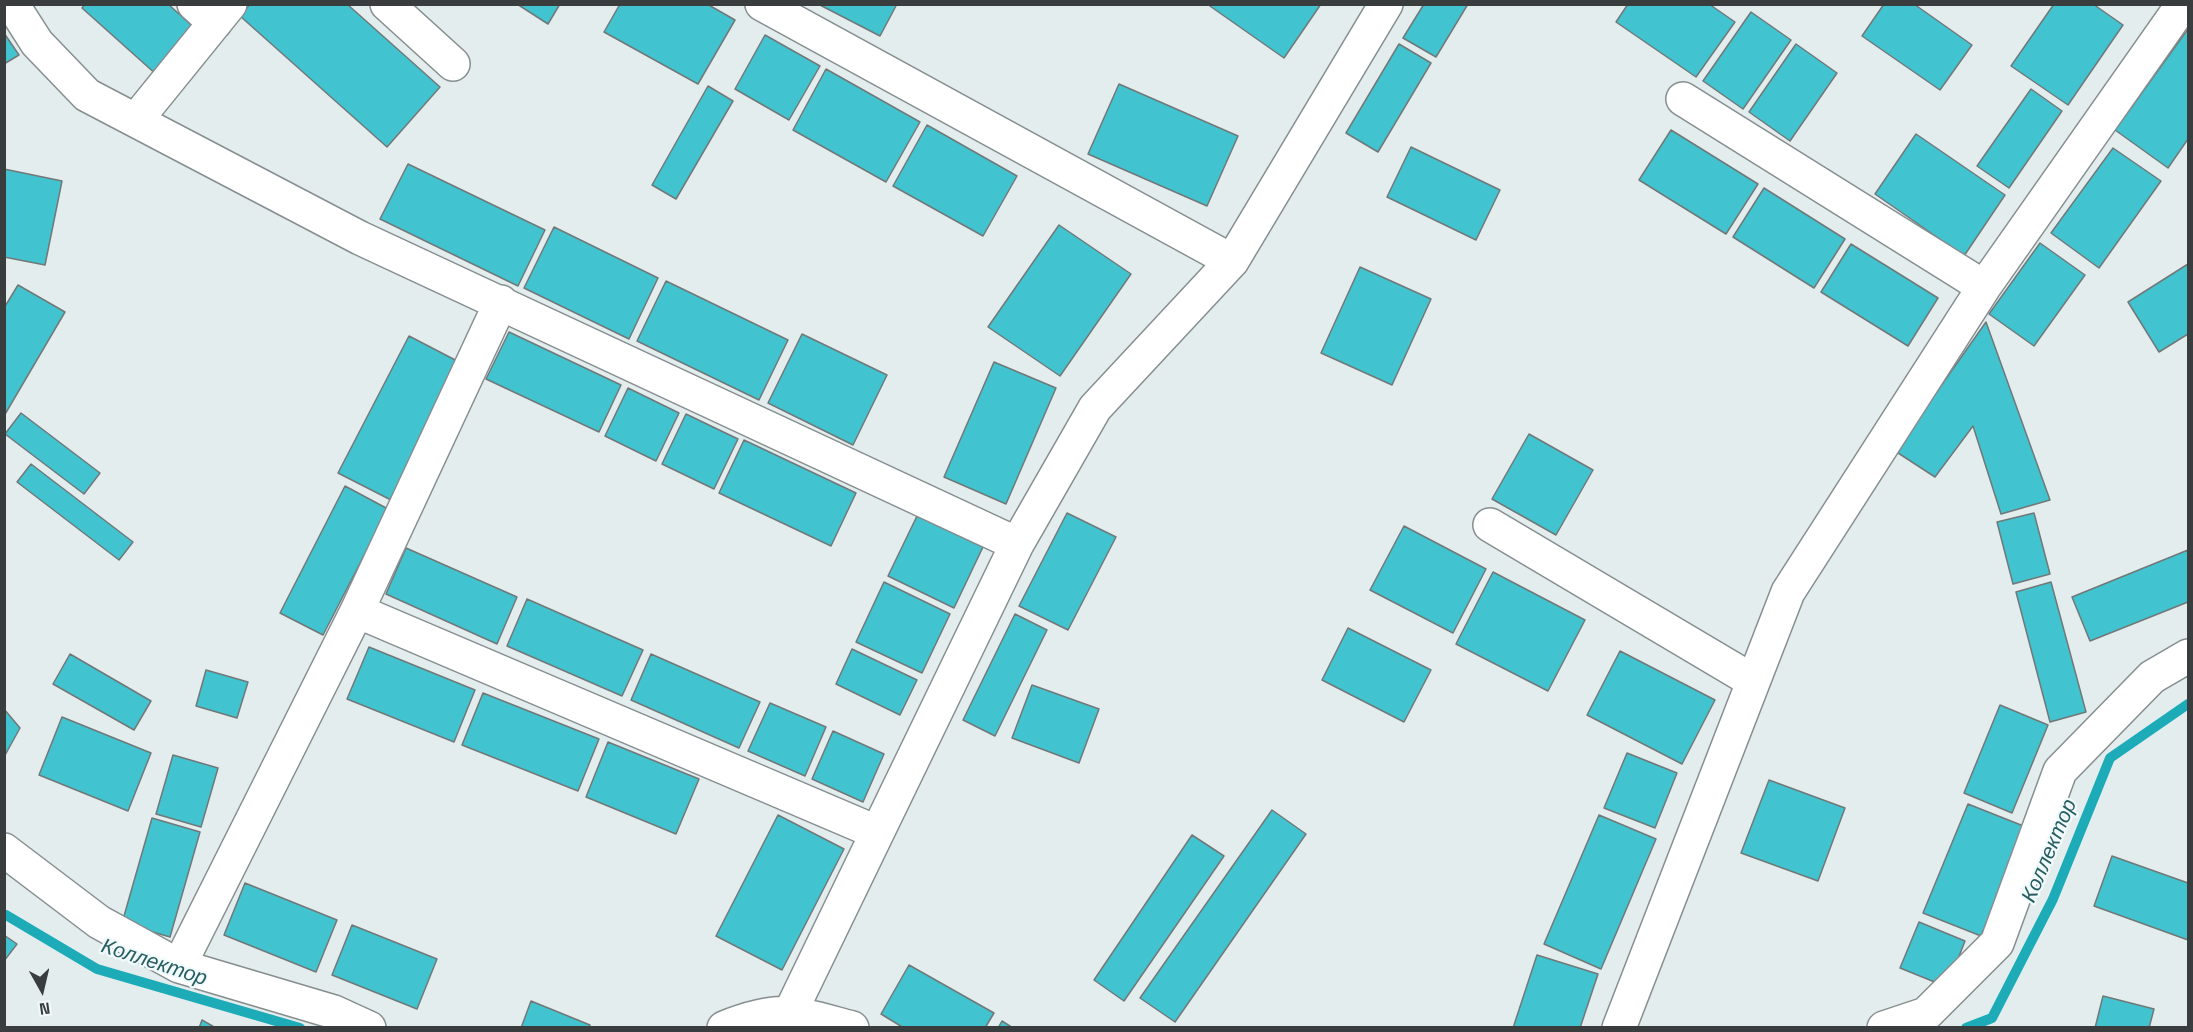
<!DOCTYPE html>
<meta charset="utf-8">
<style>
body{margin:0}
#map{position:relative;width:2193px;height:1032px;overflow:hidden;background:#e4edee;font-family:"Space Grotesk",sans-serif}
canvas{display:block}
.frame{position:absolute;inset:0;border:6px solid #393d3d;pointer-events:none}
.north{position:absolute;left:12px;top:960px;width:60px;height:60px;-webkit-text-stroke:4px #f1fafb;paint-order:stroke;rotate:172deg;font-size:16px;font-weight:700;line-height:24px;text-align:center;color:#393d3d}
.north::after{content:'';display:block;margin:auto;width:21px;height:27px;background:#393d3d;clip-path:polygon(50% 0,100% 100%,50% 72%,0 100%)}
</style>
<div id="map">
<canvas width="2193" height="1032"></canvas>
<div class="frame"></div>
<div class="north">N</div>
</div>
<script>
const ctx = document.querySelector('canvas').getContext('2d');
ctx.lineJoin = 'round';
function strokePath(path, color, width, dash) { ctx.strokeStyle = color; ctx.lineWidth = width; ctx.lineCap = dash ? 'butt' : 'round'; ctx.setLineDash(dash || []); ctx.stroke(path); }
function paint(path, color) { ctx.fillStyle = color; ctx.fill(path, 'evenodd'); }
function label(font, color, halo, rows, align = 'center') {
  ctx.font = font + ' "Space Grotesk",sans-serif'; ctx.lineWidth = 4.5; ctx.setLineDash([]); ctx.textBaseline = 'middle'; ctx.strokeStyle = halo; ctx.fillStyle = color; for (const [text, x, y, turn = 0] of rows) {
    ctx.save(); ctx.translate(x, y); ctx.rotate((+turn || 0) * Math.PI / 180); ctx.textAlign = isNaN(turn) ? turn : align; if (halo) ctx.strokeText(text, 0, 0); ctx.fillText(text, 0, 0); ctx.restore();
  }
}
const stream = new Path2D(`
 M6 915 97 969 300 1028
 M1966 1028 1992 1018 2053 899 2110 758 2188 704`);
const building = new Path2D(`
 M85 4H168L199 32 158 76 82 8Z
 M250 4H347L440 87 387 147 240 16Z
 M517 4H560L548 24Z
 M620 4H707L735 20 698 84 604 32Z
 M818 4H897L880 36Z
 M1207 4H1321L1284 58Z
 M1424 4H1468L1436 57 1403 38Z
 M1628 4H1709L1735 22 1696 77 1616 22Z
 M1884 4H1914L1972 45 1940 90 1862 36Z
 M2054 4H2093L2123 25 2068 105 2011 66Z
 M1751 12 1791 40 1743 109 1703 81Z
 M2188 29V139L2168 168 2115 130Z
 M4 33 19 55 4 64Z
 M765 35 820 66 789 120 735 89Z
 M1399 44 1431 63 1378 152 1346 133Z
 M1796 44 1837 73 1790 141 1749 112Z
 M826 69 920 122 886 182 793 130Z
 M1119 84 1238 136 1207 206 1088 154Z
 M708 86 733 101 676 199 652 185Z
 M2031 89 2062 111 2009 188 1977 166Z
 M927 125 1017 176 983 236 893 186Z
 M1671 130 1758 184 1726 234 1639 180Z
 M1916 134 2005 195 1964 256 1875 194Z
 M1411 147 1500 190 1476 240 1387 197Z
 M2113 148 2161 181 2099 268 2051 233Z
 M408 164 545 230 518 286 380 219Z
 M4 169 62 181 45 265 4 257Z
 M1764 188 1845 239 1814 288 1733 237Z
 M1059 225 1131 274 1060 376 988 327Z
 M554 227 658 278 629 339 524 288Z
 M2040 243 2085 275 2034 346 1989 314Z
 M1851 244 1938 298 1908 346 1821 292Z
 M2188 264V334L2159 352 2128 302Z
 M1360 267 1431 299 1392 385 1321 353Z
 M666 281 788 340 759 400 637 341Z
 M18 285 65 312 4 416V308Z
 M1986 322 2050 500 2001 514 1973 426 1935 477 1895 451Z
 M509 332 621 385 599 432 486 379Z
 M802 334 887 375 853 445 768 403Z
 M409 336 461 363 391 500 338 473Z
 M994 362 1056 388 1006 504 944 477Z
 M628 388 679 413 656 461 605 436Z
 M21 413 100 473 84 494 5 434Z
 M686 414 738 439 714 489 662 464Z
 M1529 434 1593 470 1556 535 1492 499Z
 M744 440 856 493 831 546 719 493Z
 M31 464 133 542 119 560 17 482Z
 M345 486 388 509 323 635 280 613Z
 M1067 513 1116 537 1068 630 1019 606Z
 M2034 513 2050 574 2013 584 1997 522Z
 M917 516 983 547 954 608 888 576Z
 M1404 526 1486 569 1453 633 1370 590Z
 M406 548 517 597 497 644 386 594Z
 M2188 550V602L2090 641 2072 597Z
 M1493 572 1585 620 1548 691 1456 644Z
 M884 582 950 614 922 673 856 642Z
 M2051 582 2086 712 2050 722 2016 592Z
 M527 599 643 650 622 696 507 646Z
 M1015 614 1047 630 995 736 963 720Z
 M1348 628 1431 670 1404 722 1322 680Z
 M369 647 475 690 454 742 347 699Z
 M852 649 917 680 900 715 836 684Z
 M1620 651 1715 700 1682 764 1587 715Z
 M70 654 151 701 134 730 53 684Z
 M651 654 760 702 739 748 631 700Z
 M206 670 248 682 237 718 196 706Z
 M1032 685 1099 709 1079 763 1012 738Z
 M483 693 599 739 578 791 462 745Z
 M770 703 826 727 805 776 748 751Z
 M2000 705 2048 725 2012 813 1964 793Z
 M4 709 20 728 4 757Z
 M62 717 151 753 128 811 39 775Z
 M833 731 884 754 863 802 812 779Z
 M608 742 699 779 676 834 586 797Z
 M1627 753 1677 773 1655 828 1604 808Z
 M173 755 218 768 201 827 156 814Z
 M1769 780 1845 808 1818 881 1741 853Z
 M1968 804 2026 827 1981 936 1923 913Z
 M1272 810 1306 834 1175 1022 1140 998Z
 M778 815 844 849 782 970 716 936Z
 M1599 815 1656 839 1601 969 1544 944Z
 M152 818 200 832 170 937 122 923Z
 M1192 835 1224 856 1124 1001 1094 980Z
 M2112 856 2188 883V940L2094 906Z
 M245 883 337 920 316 972 224 935Z
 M1919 922 1965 941 1947 987 1900 968Z
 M352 925 437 959 417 1009 332 975Z
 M4 935 17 944 4 961Z
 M1537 955 1598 974 1580 1028H1513Z
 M909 965 994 1013 985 1028H904L881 1014Z
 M2103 996 2154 1009 2149 1028H2095Z
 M531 1001 590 1025 589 1028H521Z
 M202 1020 216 1028H199Z
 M1002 1021 1013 1028H998Z`);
const minor = new Path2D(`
 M12 4 37 43 87 95 360 238 1017 544
 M194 4 215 23
 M387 4 453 64
 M762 4 1232 261
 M1683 99 1984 287
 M136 120 230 4
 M1490 525 1753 681
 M357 611 876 832
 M4 850 99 922 179 966 334 1012 369 1028
 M179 966 357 611 501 302
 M791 1011 1017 544 1095 408 1232 261 1386 4
 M724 1028C781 1005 795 1013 852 1028
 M1619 1028 1788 592 1984 287 2183 4
 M1884 1028 1926 1014 1997 943 2060 771 2152 677 2188 656`);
const waterNames = [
 ["Коллектор",2050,851,-67],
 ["Коллектор",154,963,18]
];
strokePath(stream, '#1cabb7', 10);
paint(building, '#42c4d0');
strokePath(building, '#707878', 1.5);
strokePath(minor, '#868e8f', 36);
strokePath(minor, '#fff', 33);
label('italic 21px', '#285d62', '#f1fafb', waterNames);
</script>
